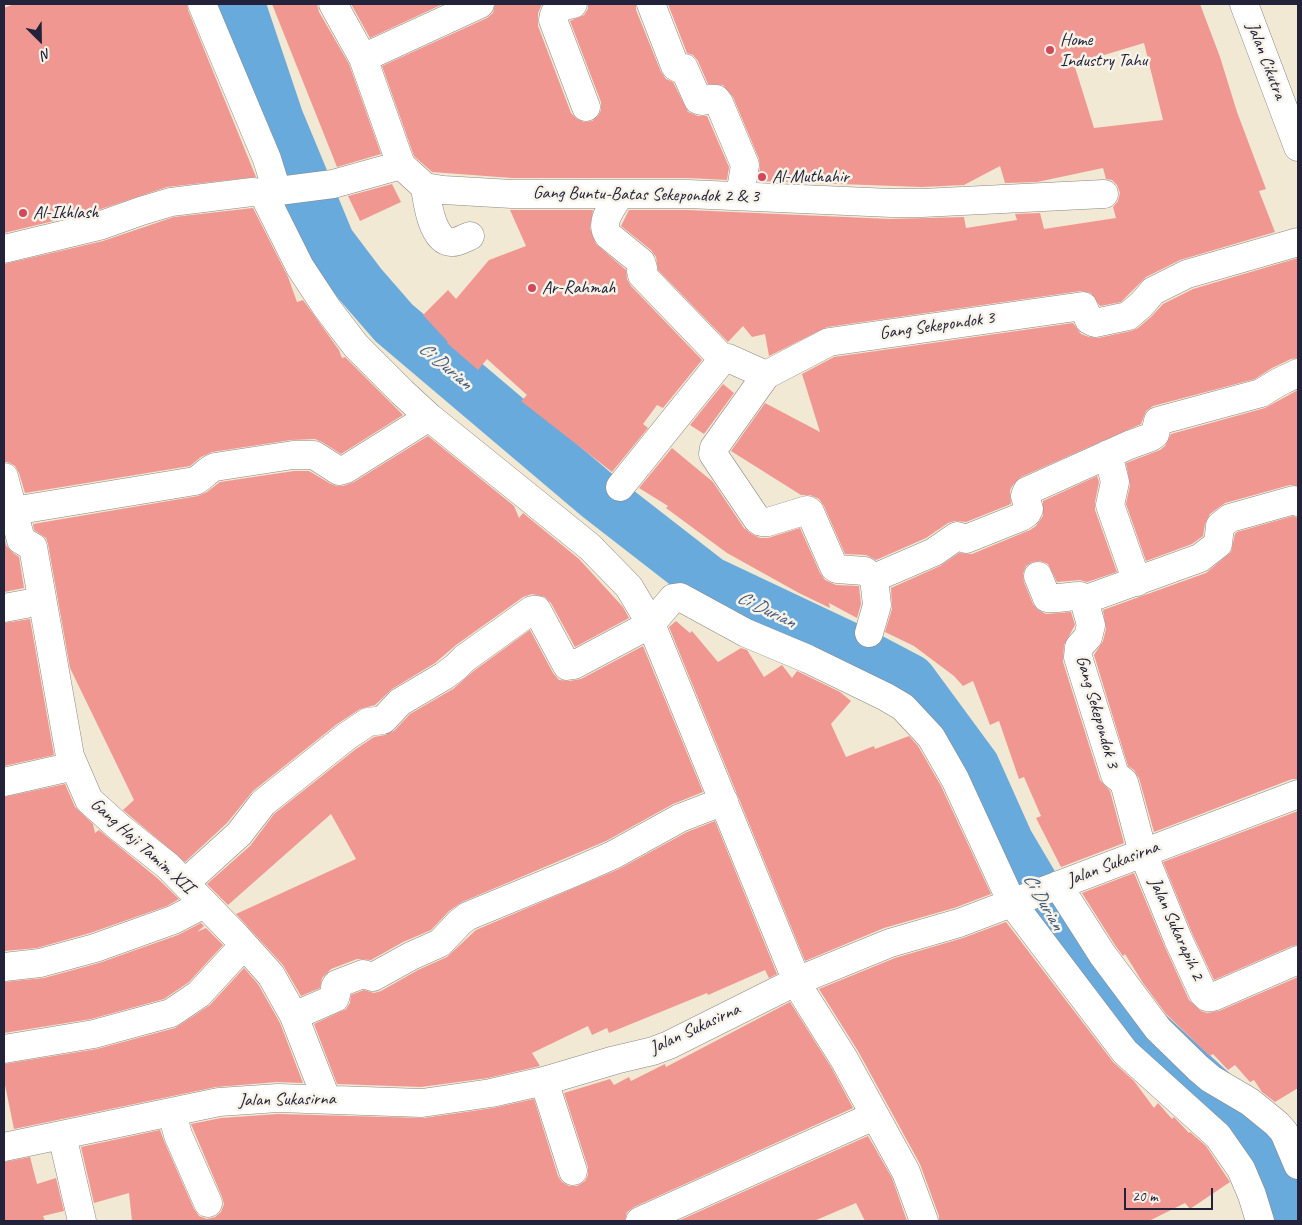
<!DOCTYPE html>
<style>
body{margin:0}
#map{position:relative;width:1302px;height:1225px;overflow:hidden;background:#f1e9d3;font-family:Caveat,sans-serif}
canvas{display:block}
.frame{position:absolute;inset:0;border:5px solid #22223b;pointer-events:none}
.north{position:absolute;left:15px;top:15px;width:50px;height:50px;-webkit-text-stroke:4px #f7f3e8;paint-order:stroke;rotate:157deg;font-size:14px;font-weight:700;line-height:20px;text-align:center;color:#22223b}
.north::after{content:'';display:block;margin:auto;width:18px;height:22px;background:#22223b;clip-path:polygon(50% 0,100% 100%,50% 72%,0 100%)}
.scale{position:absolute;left:1124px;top:1188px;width:89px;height:22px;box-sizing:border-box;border:2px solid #22223b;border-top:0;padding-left:6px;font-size:15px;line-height:18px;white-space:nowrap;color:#22223b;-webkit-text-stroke:4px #f7f3e8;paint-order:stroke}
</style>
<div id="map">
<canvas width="1302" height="1225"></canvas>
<div class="frame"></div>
<div class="north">N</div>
<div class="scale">20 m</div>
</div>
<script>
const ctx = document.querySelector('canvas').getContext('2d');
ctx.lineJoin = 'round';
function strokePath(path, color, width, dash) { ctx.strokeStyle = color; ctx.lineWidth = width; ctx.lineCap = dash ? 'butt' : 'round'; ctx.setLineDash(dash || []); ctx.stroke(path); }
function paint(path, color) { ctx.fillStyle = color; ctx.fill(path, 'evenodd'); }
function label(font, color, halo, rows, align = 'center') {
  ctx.font = font + ' Caveat,sans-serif'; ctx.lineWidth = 5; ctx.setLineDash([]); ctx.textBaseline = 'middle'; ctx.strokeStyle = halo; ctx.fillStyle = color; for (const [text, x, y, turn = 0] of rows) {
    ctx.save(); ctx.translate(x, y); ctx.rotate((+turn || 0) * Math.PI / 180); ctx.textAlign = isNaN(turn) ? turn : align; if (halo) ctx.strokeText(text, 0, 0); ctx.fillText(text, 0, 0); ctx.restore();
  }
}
const river = new Path2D(`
 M239 4 278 120 329 243 360 284 394 323 597 495 709 582 855 651 910 680 974 767 1008 843 1089 980 1265 1141 1279 1221`);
const building = new Path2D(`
 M14 4H187L188 10 256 177 167 187 95 211 4 233V8Z
 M272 4H317L319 12 349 64 381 154 337 167Z
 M351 4H443L370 38Z
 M495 4H542L538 13V26L571 113 577 119 584 122 592 121 598 116 601 110V102L570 21 584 15 588 9V4H636V10L661 72 666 79 673 82 688 112 698 116H707L729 167 727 180 688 178H512L432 172 414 156 382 66 487 18 493 13Z
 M668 4H1200L1220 57 1237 112 1266 189 1259 191 1275 232 1180 260 1146 277 1121 302 1100 306 1091 293 1081 291 827 327 769 356 765 334 752 337 743 326 728 342 658 270 656 257 651 250 621 226 629 210H688L890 219 964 217 966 228 1017 220 1015 214 1040 213 1044 229 1116 218 1113 207 1118 201 1120 193 1117 185 1112 180 1106 179 1103 168 1037 182 1005 183 1000 166 964 185 922 187 758 181 760 167 759 159 733 97 723 85 708 84 698 61 693 55 687 53ZM1144 43 1163 120 1094 128 1074 64Z
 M392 184 401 202 360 221 348 196Z
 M253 208 288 277 297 302 303 300 339 350 342 358 345 357 403 415 341 454 322 442 315 439 291 440 212 452 201 457 190 466 25 493 19 473 15 466 8 462H4V264L103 241 174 217Z
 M510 210H593L590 228 596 244 626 270 627 279 631 286 702 360 663 408 657 405 643 424 648 428 612 472 521 401 527 395 487 359 478 370 447 343 448 342 423 315 448 290 456 299 489 260 526 246Z
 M1298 258V358L1291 359 1272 368 1255 379 1153 406 1146 411 1141 424 1021 477 1013 485 1010 490 1011 504 966 522 955 521 948 523 926 538 876 560 866 555 845 554 824 506 819 499 810 495H801L731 451 765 403 820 432 802 374 834 357 1073 323 1081 334 1089 337 1098 338 1131 331 1138 328 1152 316 1163 304 1193 289Z
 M723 384 734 393 704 434 690 425Z
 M1298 390V486L1290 485 1225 503 1210 514 1205 524 1203 536 1192 544 1146 561 1126 504 1130 485 1126 463 1160 450 1165 446 1171 434 1265 408Z
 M428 436 514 506 519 518 523 513 579 559 623 607 629 618 575 647 551 603 545 597 532 594 523 597 456 645 435 663 392 689 375 705 360 709 337 724 253 791 227 823 185 862 123 810 134 800 70 668 48 544 46 538 34 530 33 524 198 496 207 492 220 482 294 471H309L331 484 337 486H343L354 482Z
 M672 448 713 482 744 528 752 534 760 538H768L800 528 820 573 825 580 836 585 859 586 861 604 857 618 829 603 830 608 799 593 727 553 666 508 668 506 639 488Z
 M1097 476 1099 482 1095 502V510L1117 572 1087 582 1080 580 1057 582 1048 564 1040 561 1032 562 1026 566 1023 574 1024 582 1033 604 1038 610 1046 614 1071 612 1075 625 1064 645 1063 662 1100 780 1110 791 1124 843 1061 867 1036 818 1041 816 1024 777 1019 779 999 721 990 725 973 681 963 686 954 676 914 646 885 632 892 609 891 588 940 566 959 553 972 554 1030 530 1036 526 1043 516V501Z
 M1293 516 1298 518V779H1292L1154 832 1139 778 1134 770 1128 766 1094 655 1103 641 1106 629 1103 610 1206 573 1231 552 1235 534 1237 532Z
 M4 536 6 545 13 553 19 557 24 588 4 592Z
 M30 619 54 755 4 766V623Z
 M676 621 690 633 692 631 718 662 741 648 747 650 764 677 782 665 792 678 797 671 840 692 851 701 831 724 846 757 874 746 875 749 909 736 918 746 941 786 991 894 954 908 884 928 805 961 669 627Z
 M530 630 553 673 559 680 569 681 581 679 643 646 703 792 673 804 606 841 462 902 449 911 431 930 403 942 371 960 357 959 331 969 322 978 320 988 301 996 283 965 236 914 356 859 331 814 228 905 207 884 250 846 274 814 356 749 374 737 385 735 394 731 410 714 453 689 475 670Z
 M65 784 75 807 93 824 95 833 99 830 157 878 179 899 167 906 90 933 37 948 4 951V797Z
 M1298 811V945L1292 946 1214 980 1192 933 1163 862Z
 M715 821 777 974 769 978 765 970 708 995 707 993 609 1033 607 1028 592 1035 588 1026 532 1053 540 1066 488 1078 421 1087 337 1084 314 1024 346 1009 350 1003 351 995 364 990 374 993 381 991 418 970 447 957 476 930 619 869 687 832Z
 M1134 873 1164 945 1189 1000 1201 1011 1207 1013 1219 1011 1298 977V1088L1275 1102 1262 1092 1254 1080 1250 1082 1235 1065 1228 1070 1213 1054 1210 1056 1166 1014 1143 983 1125 954 1123 956 1115 945 1082 893Z
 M1006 922 1113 1062 1134 1081 1154 1108 1158 1103 1172 1119 1174 1117 1189 1133 1190 1132 1206 1146 1230 1182 1190 1209 1185 1203 1149 1221H939V1216L920 1164 858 1051 819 989 895 958 963 938Z
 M201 923 204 926 197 932 206 928 223 945 189 982 164 999 91 1019 4 1033V982L44 978 99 963 178 935Z
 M244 968 258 984 280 1023 303 1083 277 1082 216 1087 14 1129 4 1080V1064L97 1049 175 1028 210 1005Z
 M790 1002 831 1067 853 1108 634 1207 627 1212 625 1221H132L129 1193 94 1203 81 1147 160 1130 164 1141 194 1209 199 1216 207 1219 215 1217 221 1212 224 1204 222 1197 191 1124 221 1118 278 1114 424 1118 493 1108 534 1099 558 1176 562 1182 569 1186H577L585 1181 588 1175V1167L564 1093 610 1079 614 1085 629 1077 631 1081 665 1064 666 1067Z
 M868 1136 892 1178 907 1221H865L856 1203 814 1221H678Z
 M30 1157 37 1184 56 1178 64 1211 43 1216 45 1221H4V1162Z`);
const minor = new Path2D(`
 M202 4 267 159 277 191
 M333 4 363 58 401 165 425 187 443 190 512 194H688L891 203H922L1104 194
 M573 4C563 6 554 8 553 20L586 107
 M651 4 675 66 678 68H684L698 100 702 101 709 99H716L719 103 745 165 740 196
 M363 58 480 4
 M425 187C427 201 432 241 451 242 457 243 464 238 470 236
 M263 193 300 267 327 308 356 346 402 392 429 417 590 547 629 587 651 624 800 989 844 1059 906 1172 924 1221
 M620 194C613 207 598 222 609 236L641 262 643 268 641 271 642 275 723 359
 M4 249 99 226 141 211 171 202 252 192 263 193 333 184 401 165
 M766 375 714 448 713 454 757 519 761 522H768L807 510 810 512 834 567 837 569 865 571 874 578
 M1108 454 1115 482 1110 505 1137 582
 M4 477 21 540 33 547 70 756 89 800 119 827 168 866 236 936 271 975 294 1016 326 1098
 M620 487 723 359 728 358 766 375 829 342 1083 306 1089 320 1095 323 1128 316 1142 304 1153 291 1187 274 1298 242
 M13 511 195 481C203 477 207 470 215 467L293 455H314L339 471 346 469 429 417
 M1038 576 1047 598C1059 599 1069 596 1080 596L1084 600 1091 625 1088 637 1079 647 1078 657 1115 775 1124 782 1143 853 1178 939 1203 993 1207 997H1213L1298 960
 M1084 600 1200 558 1218 544 1220 526 1230 518 1294 500 1298 502
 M4 608 42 601
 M869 633 877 605 874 578 934 552 957 536 966 539 1021 517 1027 513 1029 509 1025 496 1027 491 1129 445 1151 437 1155 434 1158 421 1261 393 1279 382 1298 373
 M4 782 74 766
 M185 883 239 834 263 803 347 736 368 722 383 720 400 702 444 676 456 667 465 658 532 610H537L567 666 574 665 589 657 651 624 673 598 680 597 746 633 808 659 886 697 903 707 931 737 955 779 1012 903 1125 1052 1218 1136 1241 1169 1252 1195 1260 1221
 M1058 885 1102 954 1158 1029 1198 1068 1211 1079 1250 1102 1277 1124 1284 1132 1298 1165
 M4 967 40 963 95 948 173 920 204 904
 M294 1016 335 998 336 995 335 987 337 984 363 974 373 977 411 956 440 943 460 922 468 916 572 873 613 855 680 818 724 801
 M4 1049 94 1034 171 1013 199 994 244 945
 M544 1081 573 1171
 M172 1113 178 1135 208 1203
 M62 1135 82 1221
 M4 1147 219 1102 278 1098 422 1103 491 1093 544 1081 615 1060 653 1051 669 1045 797 981 890 943 959 923 1298 794
 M640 1221 874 1116`);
const major = new Path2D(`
 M1244 4 1298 147`);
const markers = [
 [1050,50,5,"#d1495b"],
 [762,177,5,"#d1495b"],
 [23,213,5,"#d1495b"],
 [532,288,5,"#d1495b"]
];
const poiNames = [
 ["Home",1060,40],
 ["Industry Tahu",1060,61],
 ["Al-Muthahir",772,177],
 ["Al-Ikhlash",33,213],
 ["Ar-Rahmah",542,288]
];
const streetNames = [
 ["Jalan Cikutra",1266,61,69],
 ["Gang Buntu-Batas Sekepondok 2 & 3",646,195,1],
 ["Gang Sekepondok 3",937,326,-8],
 ["Gang Sekepondok 3",1097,712,74],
 ["Gang Haji Tamim XII",142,846,42],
 ["Jalan Sukasirna",1113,864,-21],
 ["Jalan Sukarapih 2",1176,929,66],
 ["Jalan Sukasirna",695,1029,-25],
 ["Jalan Sukasirna",287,1100,-1]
];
const waterNames = [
 ["Ci Durian",445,366,40],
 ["Ci Durian",766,610,26],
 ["Ci Durian",1043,902,60]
];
strokePath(river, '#69aadc', 52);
paint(building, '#f19791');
strokePath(minor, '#8a8687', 29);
strokePath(major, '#8a8687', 29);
strokePath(minor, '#fff', 28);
strokePath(major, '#fff', 28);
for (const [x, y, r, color] of markers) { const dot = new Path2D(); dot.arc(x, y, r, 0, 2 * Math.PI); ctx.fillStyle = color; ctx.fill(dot); strokePath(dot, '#f7f3e8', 2); }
label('18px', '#22223b', '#f7f3e8', poiNames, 'left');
label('18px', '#22223b', '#f7f3e8', streetNames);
label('italic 19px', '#3e587b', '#f7f3e8', waterNames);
</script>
